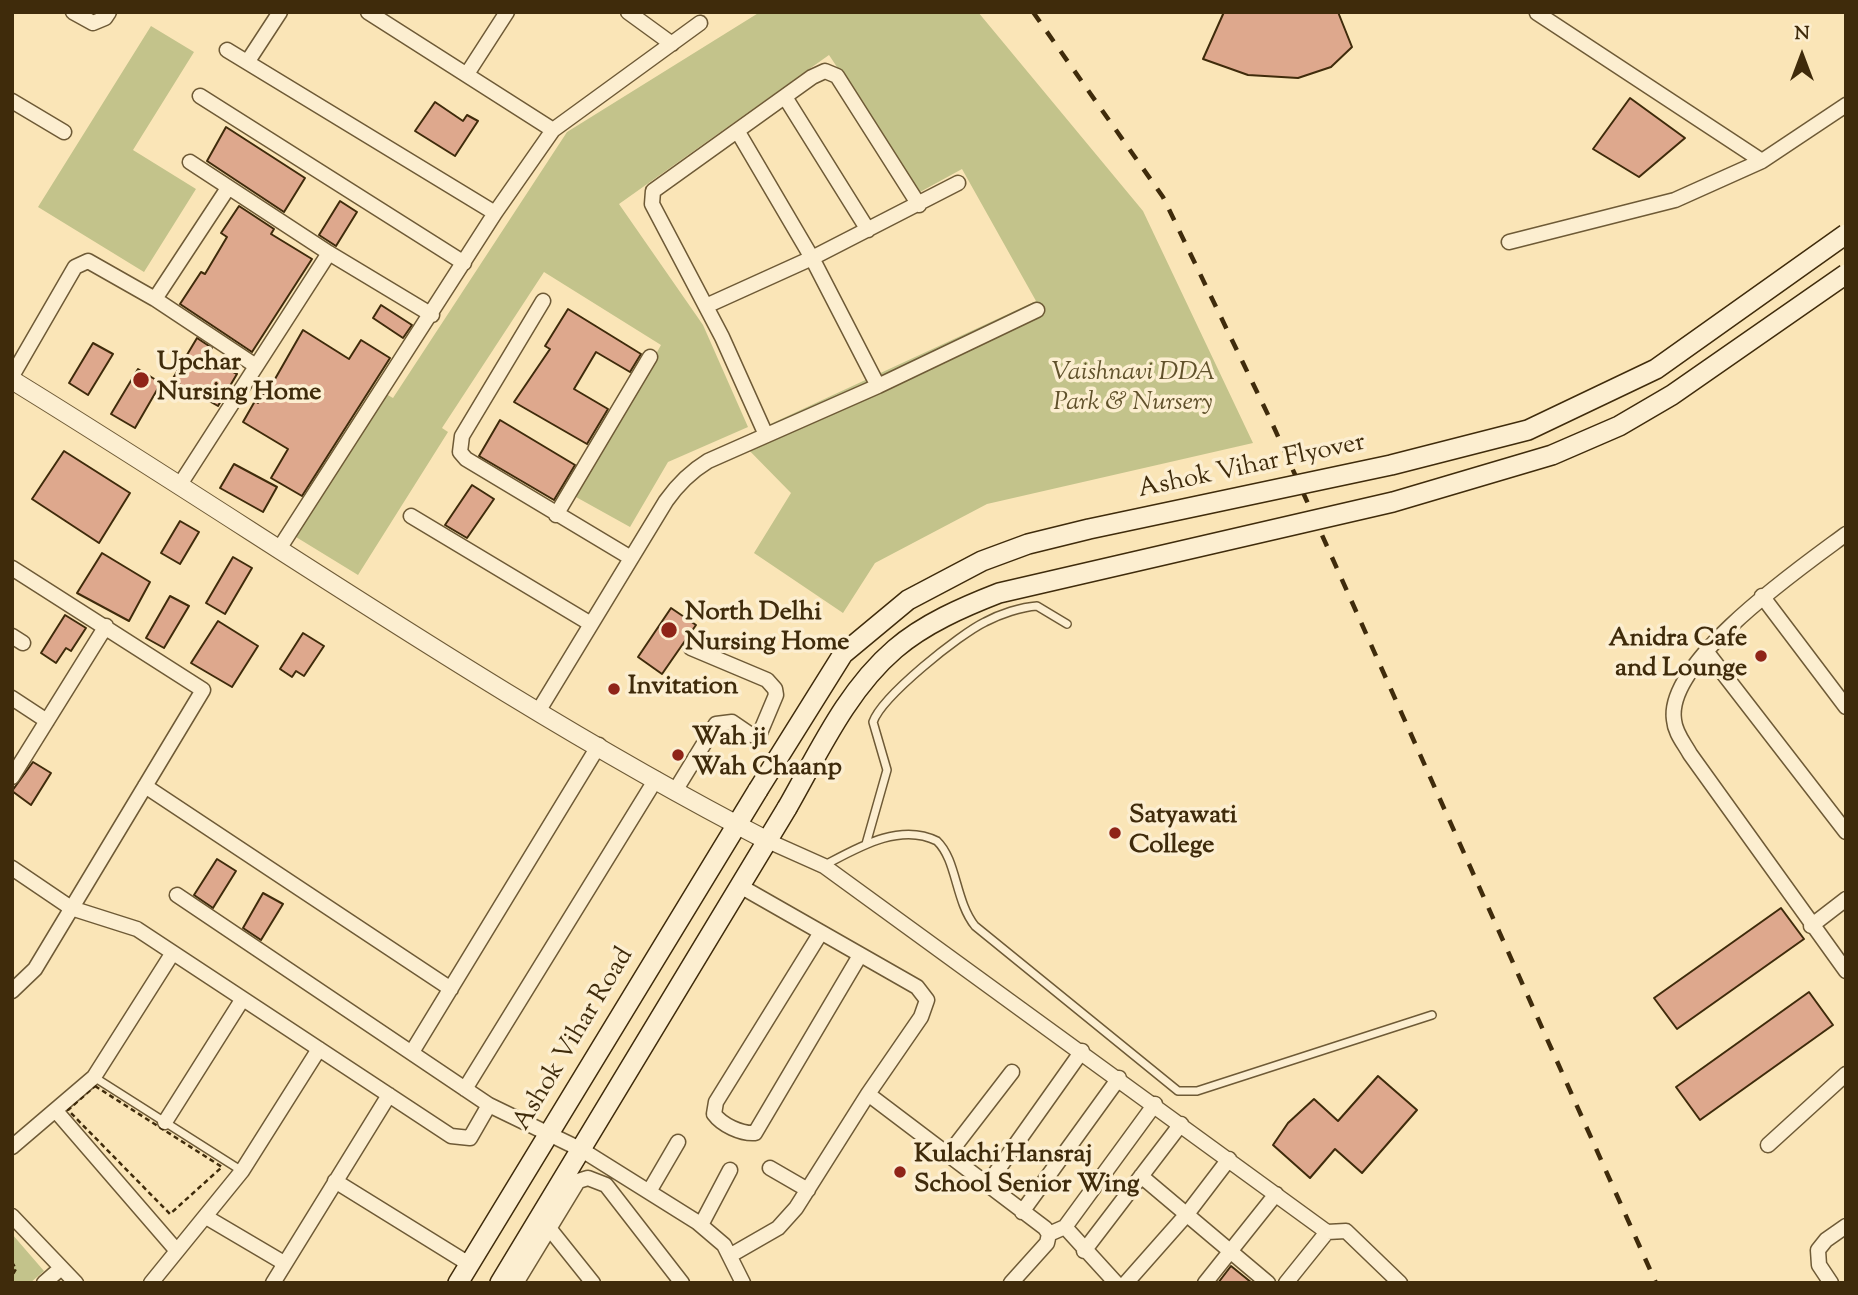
<!DOCTYPE html>
<style>
body{margin:0}
#map{position:relative;width:1858px;height:1295px;overflow:hidden;background:#fae5b7;font-family:"Sorts Mill Goudy",serif}
canvas{display:block}
.frame{position:absolute;inset:0;border:14px solid #3f2b0b;pointer-events:none}
.north{position:absolute;left:1767px;top:21px;width:70px;height:70px;-webkit-text-stroke:5px #fceed0;paint-order:stroke;rotate:0deg;font-size:19px;font-weight:700;line-height:28px;text-align:center;color:#3f2b0b}
.north::after{content:'';display:block;margin:auto;width:24px;height:32px;background:#3f2b0b;clip-path:polygon(50% 0,100% 100%,50% 72%,0 100%)}
</style>
<div id="map">
<canvas width="1858" height="1295"></canvas>
<div class="frame"></div>
<div class="north">N</div>
</div>
<script>
const ctx = document.querySelector('canvas').getContext('2d');
ctx.lineJoin = 'round';
function paint(path, color) { ctx.fillStyle = color; ctx.fill(path, 'evenodd'); }
function strokePath(path, color, width, dash) { ctx.strokeStyle = color; ctx.lineWidth = width; ctx.lineCap = dash ? 'butt' : 'round'; ctx.setLineDash(dash || []); ctx.stroke(path); }
function label(font, color, halo, rows, align = 'center') {
  ctx.font = font + ' "Sorts Mill Goudy",serif'; ctx.lineWidth = 7; ctx.setLineDash([]); ctx.textBaseline = 'middle'; ctx.strokeStyle = halo; ctx.fillStyle = color; for (const [text, x, y, turn = 0] of rows) {
    ctx.save(); ctx.translate(x, y); ctx.rotate((+turn || 0) * Math.PI / 180); ctx.textAlign = isNaN(turn) ? turn : align; if (halo) ctx.strokeText(text, 0, 0); ctx.fillText(text, 0, 0); ctx.restore();
  }
}
const green = new Path2D(`
 M760 12H978L1143 211 1253 443 987 504 875 563 843 613 754 553 791 493 738 439 1036 301 962 169 920 192 829 55 619 204 703 325 748 427 668 462 630 527 576 497 661 345 544 272 442 428 448 432 358 575 296 537 386 394 393 398 567 132Z
 M151 26 194 52 133 150 196 189 144 272 38 207Z
 M12 1234 44 1271 30 1283H12Z`);
const building = new Path2D(`
 M1224 12H1338L1352 47 1331 67 1298 78 1248 75 1203 59Z
 M1630 98 1685 138 1639 177 1593 149Z
 M435 102 463 121 467 115 478 121 455 156 415 131Z
 M226 127 305 178 284 212 207 161Z
 M340 201 357 212 336 246 319 235Z
 M239 206 274 229 271 234 312 259 252 352 180 304 201 272 205 274 227 237 221 233Z
 M381 305 412 325 403 338 373 318Z
 M568 309 641 354 630 372 596 352 574 389 608 409 587 444 514 402 550 349 545 346Z
 M303 330 349 359 361 340 390 358 302 496 271 478 288 449 243 422 255 401 258 403 269 385 271 386Z
 M197 338 212 348 206 357 237 374 218 406 172 380Z
 M93 343 113 354 88 395 69 383Z
 M138 369 161 383 135 428 111 414Z
 M500 420 575 465 554 500 479 456Z
 M64 451 130 493 99 543 32 499Z
 M234 464 277 487 263 512 220 488Z
 M472 485 494 499 467 538 445 525Z
 M180 521 199 532 180 564 161 553Z
 M102 553 150 582 129 621 77 593Z
 M233 557 252 568 225 614 206 603Z
 M170 596 189 606 164 648 146 638Z
 M671 608 696 625 662 674 638 657Z
 M65 615 86 628 71 651 66 648 56 663 41 653Z
 M218 621 258 646 232 687 191 663Z
 M303 633 324 646 304 676 296 671 292 677 280 669Z
 M33 762 51 773 31 805 12 791Z
 M217 859 236 871 213 908 194 895Z
 M263 893 283 904 261 940 243 928Z
 M1781 908 1804 939 1677 1029 1654 998Z
 M1809 992 1833 1025 1700 1120 1676 1087Z
 M1378 1076 1417 1110 1362 1173 1335 1149 1310 1178 1273 1145 1288 1123 1314 1099 1338 1121Z
 M1231 1266 1252 1283H1218Z`);
const path = new Path2D(`
 M95 1086 222 1167 170 1214 68 1110Z
 M12 1262 16 1269 12 1276`);
const service = new Path2D(`
 M866 844 887 770 873 722C882 696 960 634 985 622 1000 614 1021 607 1037 606L1067 624
 M825 865C857 848 900 822 937 841 957 860 955 901 975 926L1178 1091H1197L1432 1015
 M94 1077 242 1171`);
const minor = new Path2D(`
 M73 12 93 23 105 18 109 12
 M368 12 553 130
 M628 12 672 44
 M1537 13 1762 161
 M227 50 495 213
 M248 61 280 12
 M467 74 507 12
 M200 96 464 263
 M785 97 868 230
 M12 101 64 132
 M738 132 812 258 878 386
 M190 162 329 253 432 315
 M1509 242 1675 200 1762 161 1846 105
 M155 299 228 188
 M543 301 462 436 460 452 466 459 631 558
 M706 306 812 258 958 183
 M12 376 75 267 88 261 155 299 256 366
 M766 435 722 337 652 204 653 191 812 77 825 71 837 76 919 205
 M179 486 329 253
 M556 515 650 357
 M411 516 591 624
 M1846 534C1803 566 1665 661 1674 720 1675 733 1684 743 1690 754L1846 971
 M279 549 495 213 553 130 700 23
 M12 568 203 690 35 969 12 991
 M1762 596 1846 707
 M12 636 23 643
 M1706 651 1846 832
 M12 698 47 721
 M539 710 666 501C678 484 690 472 708 461L878 386 1037 310
 M12 777 106 626
 M145 786 451 989
 M675 791 716 724 732 722 751 735 760 733 776 695 775 689 767 680 691 648
 M768 841 824 866 1327 1232
 M12 868 71 908 137 929 451 1136 470 1138 489 1105
 M177 895 489 1105 582 1150 697 1222 724 1245 743 1283
 M1811 926 1846 899
 M820 934 716 1102 714 1114C722 1125 741 1134 755 1133L859 957
 M412 1052 599 745
 M465 1089 656 779
 M868 1094 1045 1228 1049 1234 1047 1243 1011 1283
 M56 1111 177 1251
 M165 1122 242 1000
 M1768 1145 1846 1074
 M12 1147 94 1077 172 954
 M948 1155 1012 1072
 M770 1168 808 1190
 M1141 1176 1268 1283
 M335 1181 469 1264
 M987 1185 1082 1051
 M650 1190 678 1142
 M1022 1212 1119 1078
 M12 1216 76 1283
 M206 1217 284 1263
 M701 1225 730 1170
 M1065 1227 1116 1283
 M549 1228 593 1283
 M1049 1234 1065 1227 1155 1104
 M1084 1251 1181 1124
 M731 1255 778 1228 796 1208 868 1094 921 1017 927 1000 917 987 740 886
 M44 1283 60 1269
 M151 1283 242 1171 319 1049
 M273 1283 389 1095
 M516 1283 578 1181 588 1178 606 1185 682 1283
 M1126 1283 1187 1214 1229 1159
 M1205 1283 1276 1194
 M1286 1283 1327 1232 1346 1231 1400 1283
 M1831 1283 1819 1265 1818 1250 1826 1240 1846 1226`);
const tertiary = new Path2D(`
 M12 380C263 534 506 706 768 841`);
const secondary = new Path2D(`
 M458 1283 758 790
 M500 1283 787 808`);
const rail = new Path2D(`
 M1033 12 1163 197 1272 423 1656 1283`);
const secondaryBridge = new Path2D(`
 M758 790 843 654 908 600 982 561 1028 544 1089 529 1391 465 1528 430 1656 369 1846 234
 M787 808C818 754 846 691 895 649 924 624 963 607 999 593L1393 502 1552 455 1619 426 1672 395 1846 274`);
const markers = [
 [141,380,9,"#8f2418"],
 [669,630,9,"#8f2418"],
 [1761,656,7,"#8f2418"],
 [614,689,7,"#8f2418"],
 [678,755,7,"#8f2418"],
 [1115,833,7,"#8f2418"],
 [900,1172,7,"#8f2418"]
];
const poiNames = [
 ["Upchar",157,365],
 ["Nursing Home",157,395],
 ["North Delhi",685,615],
 ["Nursing Home",685,645],
 ["Anidra Cafe",1747,641,"right"],
 ["and Lounge",1747,671,"right"],
 ["Invitation",628,689],
 ["Wah ji",692,740],
 ["Wah Chaanp",692,770],
 ["Satyawati",1129,818],
 ["College",1129,848],
 ["Kulachi Hansraj",914,1157],
 ["School Senior Wing",914,1187]
];
const parkNames = [
 ["Vaishnavi DDA",1133,375],
 ["Park & Nursery",1133,405]
];
const streetNames = [
 ["Ashok Vihar Flyover",1252,468,-12],
 ["Ashok Vihar Road",575,1040,-59]
];
paint(green, '#c3c38b');
paint(building, '#dea88d');
strokePath(building, '#3f2b0b', 2);
strokePath(service, '#6e5a36', 10);
strokePath(minor, '#6e5a36', 17);
strokePath(tertiary, '#6e5a36', 20);
strokePath(secondary, '#3f2b0b', 22);
strokePath(path, '#3f2b0b', 2.5, [5, 3.5]);
strokePath(service, '#fceed0', 7);
strokePath(minor, '#fceed0', 14);
strokePath(tertiary, '#fceed0', 18);
strokePath(secondary, '#fceed0', 19);
strokePath(rail, '#3f2b0b', 4.5, [12, 12]);
strokePath(secondaryBridge, '#3f2b0b', 22, []);
strokePath(secondaryBridge, '#fceed0', 19);
for (const [x, y, r, color] of markers) { const dot = new Path2D(); dot.arc(x, y, r, 0, 2 * Math.PI); ctx.fillStyle = color; ctx.fill(dot); strokePath(dot, '#fceed0', 2.5); }
label('bold 26px', '#3f2b0b', '#fceed0', poiNames, 'left');
label('italic 26px', '#60512b', '#fceed0', parkNames);
label('26px', '#3f2b0b', '#fceed0', streetNames);
</script>
